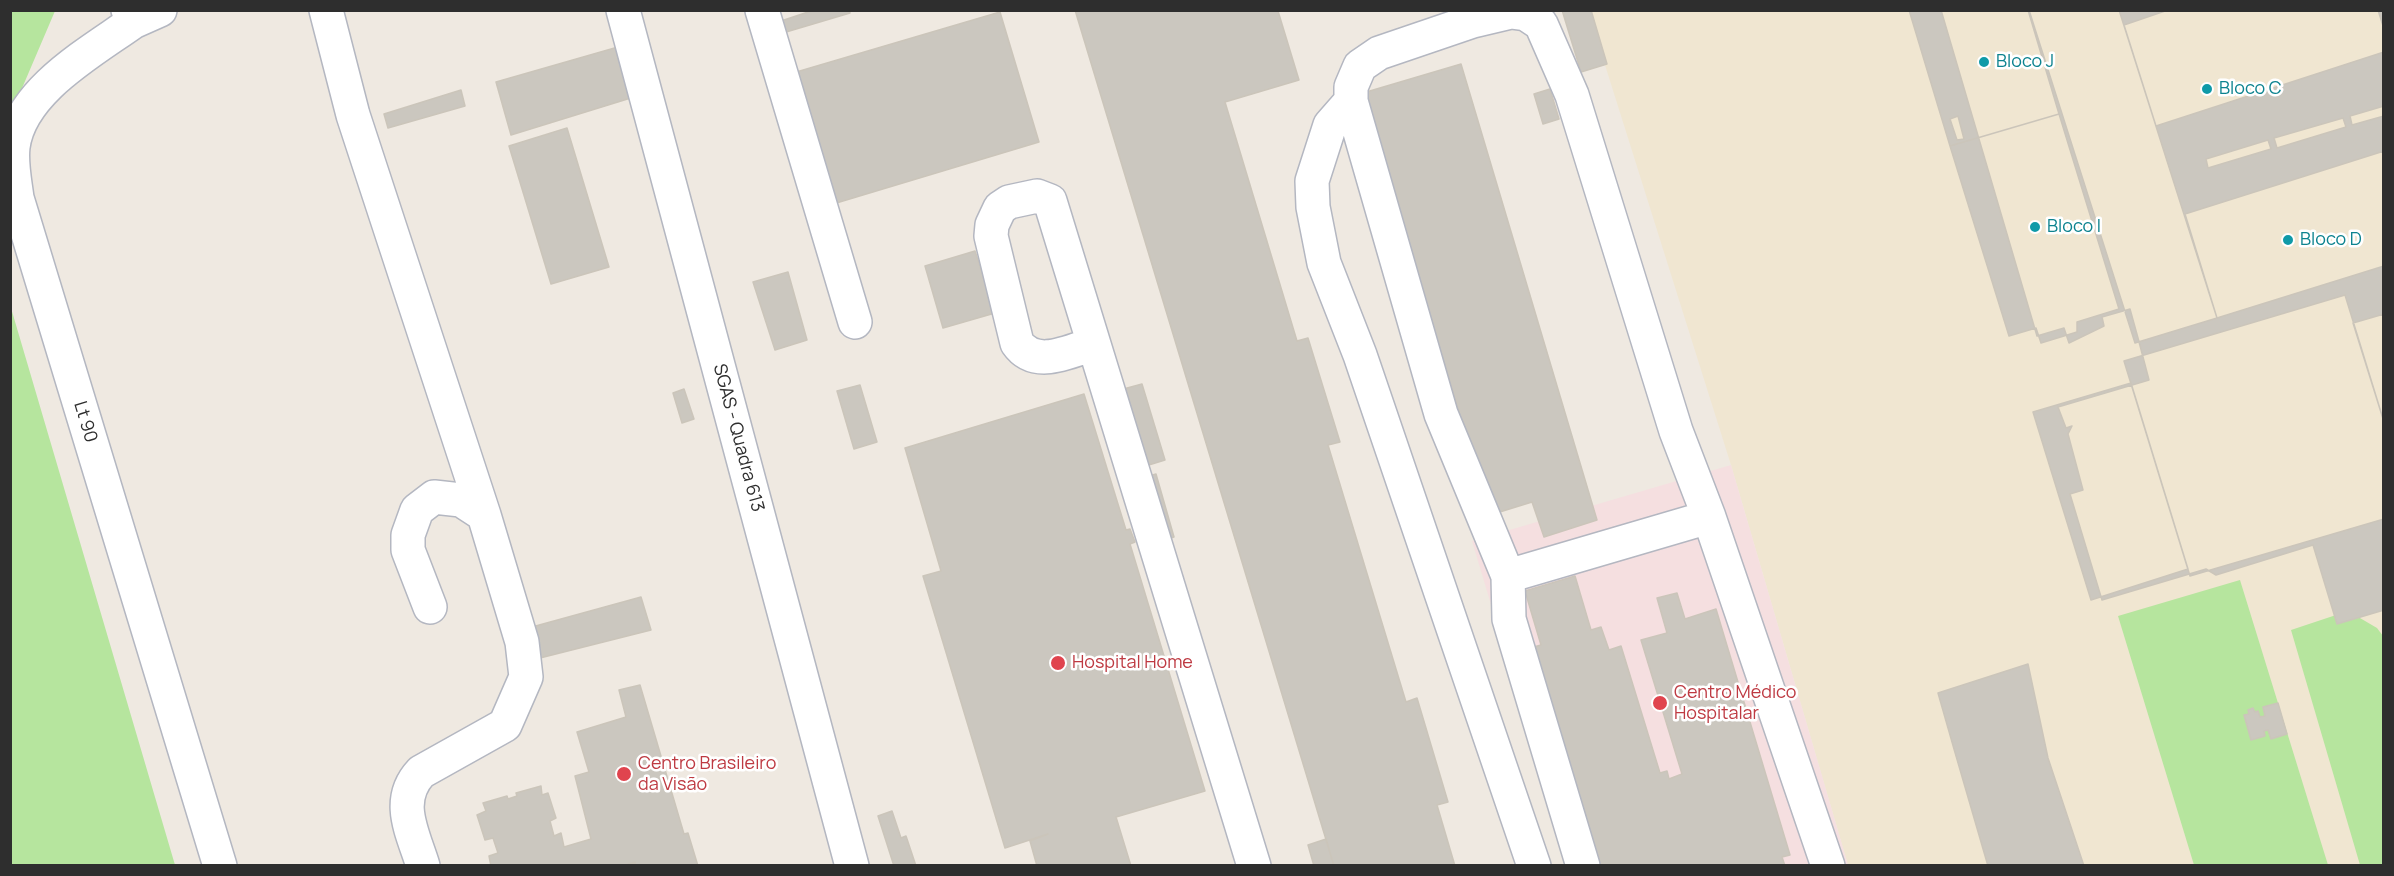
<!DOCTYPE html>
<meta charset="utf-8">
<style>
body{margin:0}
#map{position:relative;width:2394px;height:876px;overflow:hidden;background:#efe9e1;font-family:Manrope,sans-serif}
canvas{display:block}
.frame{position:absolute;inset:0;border:12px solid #2e2e2e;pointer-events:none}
</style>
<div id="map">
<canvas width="2394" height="876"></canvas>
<div class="frame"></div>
</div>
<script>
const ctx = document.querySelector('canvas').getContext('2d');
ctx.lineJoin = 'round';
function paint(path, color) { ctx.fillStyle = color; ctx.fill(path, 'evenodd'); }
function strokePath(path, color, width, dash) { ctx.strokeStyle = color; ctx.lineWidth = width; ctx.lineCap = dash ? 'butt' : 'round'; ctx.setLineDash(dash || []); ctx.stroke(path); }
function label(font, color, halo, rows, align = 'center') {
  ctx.font = font + ' Manrope,sans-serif'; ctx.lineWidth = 5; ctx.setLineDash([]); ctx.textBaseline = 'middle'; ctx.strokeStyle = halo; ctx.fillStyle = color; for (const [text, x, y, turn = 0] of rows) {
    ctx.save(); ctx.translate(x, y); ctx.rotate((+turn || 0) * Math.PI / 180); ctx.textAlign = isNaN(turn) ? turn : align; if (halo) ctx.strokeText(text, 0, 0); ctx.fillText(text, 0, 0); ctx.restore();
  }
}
const education = new Path2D(`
 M1588 11H2383V865H1848L1731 465Z`);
const medical = new Path2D(`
 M1731 465 1848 865H1569L1472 541Z`);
const green = new Path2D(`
 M11 11H55L11 114Z
 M11 308 175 865H11Z
 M2240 580 2328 865H2194L2118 616Z
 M2348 611 2377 628 2383 636V865H2360L2291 630Z`);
const building = new Path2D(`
 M814 10H849L850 13 776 35 772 24Z
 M1075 10 1278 11 1299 80 1225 102 1297 341 1308 338 1340 442 1328 445 1406 702 1417 698 1448 802 1437 805 1455 866H1334Z
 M1562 10H1591L1607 64 1581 72Z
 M1909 10H2028L2059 114 1950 146Z
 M1941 10H2384V106L2350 116 2352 125 2384 116V610L2337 624 2313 545 2216 575 2206 569 2102 600 2070 494 2083 490 2068 434 2072 426 2066 428 2058 407 2149 380 2138 338 2130 309 2102 317 2104 326 2069 343 2064 328 2037 336ZM2343 118 2346 127 2277 148 2274 138ZM2268 140 2271 149 2208 168 2206 159Z
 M2029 10H2119L2217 318 2135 343Z
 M2168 10H2378L2384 29V52L2156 126 2124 25Z
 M1000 12 1039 142 833 204 793 73Z
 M618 47 634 97 511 135 496 82Z
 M1461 64 1597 520 1544 537 1532 502 1490 515 1363 93Z
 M1550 89 1559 119 1543 124 1534 94Z
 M461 90 465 106 388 128 384 114Z
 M2059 114 2119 309 2077 322V332L2041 343 2036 328 2009 336 1950 146Z
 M1958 116 1964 139 1957 140 1950 119Z
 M567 128 609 267 551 284 509 146Z
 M2384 151V266L2217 318 2185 214Z
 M975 251 995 313 943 328 925 266Z
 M788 272 807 340 775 350 753 282Z
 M2345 295 2384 422V519L2190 576 2124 361Z
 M2384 314V422L2353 323Z
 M2131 383 2188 569 2091 600 2033 412Z
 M1142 384 1165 460 1139 468 1116 391Z
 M860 385 877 442 854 449 837 391Z
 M684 389 694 419 682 423 673 393Z
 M1084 394 1126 530 1130 529 1135 542 1130 544 1205 791 1116 817 1131 866H1037L1030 841 1048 834 1005 848 923 576 941 571 905 448Z
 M1156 474 1174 537 1161 541 1149 476Z
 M1575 576 1591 630 1601 627 1609 650 1621 646 1660 773 1667 771 1669 779 1682 774 1641 640 1667 633 1657 598 1677 593 1685 619 1716 609 1790 855 1782 857 1785 866H1595L1530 648 1541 645 1525 591Z
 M641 597 651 630 540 658 532 627Z
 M2028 664 2048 758 2084 866H1988L1954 749 1938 693Z
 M640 685 684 834 688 833 698 866H635V862L623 866H491L489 856 498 853 493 838 485 840 477 815 486 811 483 803 507 796 508 799 517 796 516 793 541 786 542 795 548 793 556 818 550 821 554 836 561 833 564 847 591 839 575 776 589 772 577 732 626 717 619 690Z
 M2278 703 2287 734 2271 739 2268 730 2264 731 2265 736 2251 740 2244 715 2249 714 2248 710 2253 708 2255 712 2258 711 2260 717 2265 716 2263 707Z
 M892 811 901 838 906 836 916 866H894L878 816Z
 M1326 839 1334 866H1314L1308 845Z`);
const minor = new Path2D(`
 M128 10 133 22C91 52 20 91 13 147 11 164 15 182 17 198L220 866
 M326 10 353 115 484 515 522 642 526 677 505 725 421 772C394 801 413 833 423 866
 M623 10 852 866
 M762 10 855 322
 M133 22 160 10
 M1351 101 1330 125 1312 181 1313 207 1324 263 1360 355 1534 866
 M1093 344C1068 352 1035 369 1017 343L991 236 992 225 1000 208 1009 202 1037 196 1050 201 1254 866
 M1508 576 1709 517
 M430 607 408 550V535L417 510 434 497 461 500 484 515
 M1583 866 1509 619 1508 576 1441 414 1351 101V87L1360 66 1379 53 1473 21 1511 12 1526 14 1541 24 1572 95 1676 431 1709 517 1828 866`);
const markers = [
 [1984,62,6,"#0f9aa8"],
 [2207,89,6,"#0f9aa8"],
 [2035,227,6,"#0f9aa8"],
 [2288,240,6,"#0f9aa8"],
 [1058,663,8,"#e0444e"],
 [1660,703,8,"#e0444e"],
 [624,774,8,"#e0444e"]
];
const cultureNames = [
 ["Bloco J",1996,62],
 ["Bloco C",2219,89],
 ["Bloco I",2047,227],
 ["Bloco D",2300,240]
];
const streetNames = [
 ["Lt 90",85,422,73],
 ["SGAS - Quadra 613",738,438,75]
];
const healthNames = [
 ["Hospital Home",1072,663],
 ["Centro Médico",1674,693],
 ["Hospitalar",1674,714],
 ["Centro Brasileiro",638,764],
 ["da Visão",638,785]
];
paint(education, '#f0e6d1');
paint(medical, '#f5dfe0');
paint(green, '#b6e59e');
paint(building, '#cbc7bf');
strokePath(building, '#cbc5ba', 1.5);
strokePath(minor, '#b4b7c1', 36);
strokePath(minor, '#fff', 33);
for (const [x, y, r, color] of markers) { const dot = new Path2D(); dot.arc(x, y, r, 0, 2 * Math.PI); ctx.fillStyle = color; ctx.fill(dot); strokePath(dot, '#fff', 2); }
label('18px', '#0d838f', '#fff', cultureNames, 'left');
label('18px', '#2e2e2e', '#fff', streetNames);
label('18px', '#be3a42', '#fff', healthNames, 'left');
</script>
